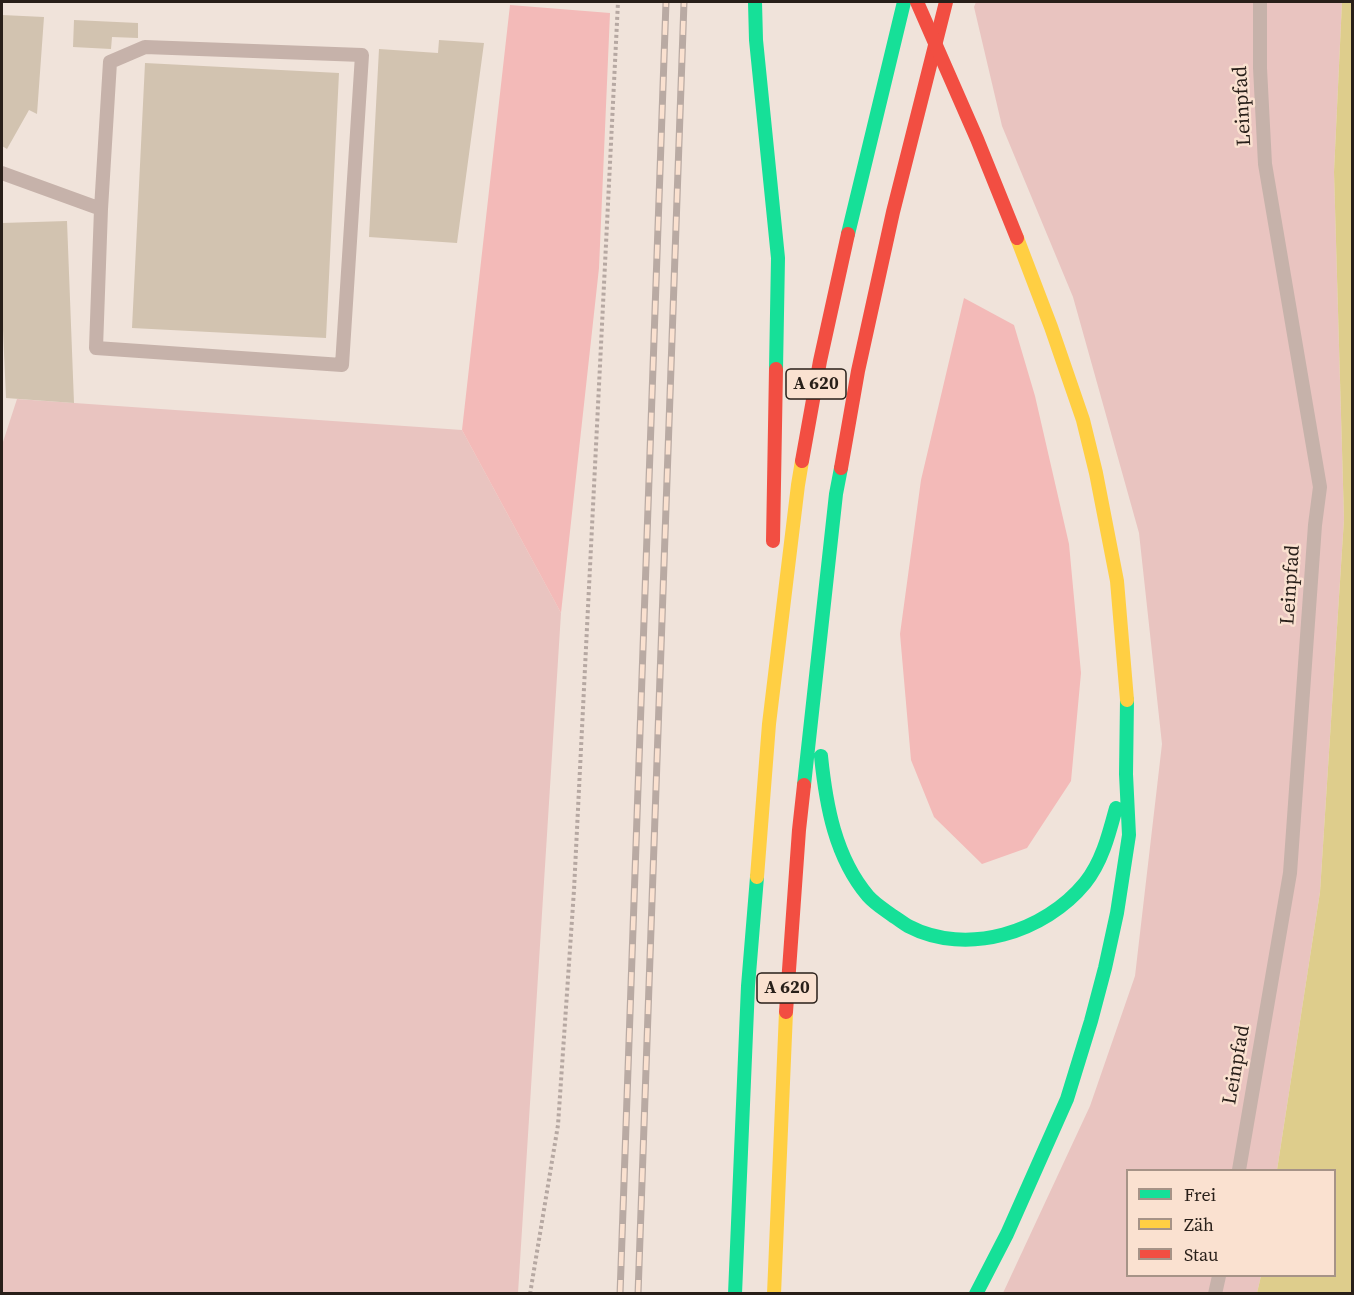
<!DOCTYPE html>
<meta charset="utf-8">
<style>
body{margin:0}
#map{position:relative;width:1354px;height:1295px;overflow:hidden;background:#f0e3da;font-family:"Source Serif 4",serif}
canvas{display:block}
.frame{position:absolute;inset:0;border:3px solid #281f19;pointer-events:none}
.legend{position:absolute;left:1126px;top:1169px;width:210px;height:108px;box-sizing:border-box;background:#fae1d0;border:2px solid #a69387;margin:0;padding:8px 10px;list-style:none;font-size:18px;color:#281f19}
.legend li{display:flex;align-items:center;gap:12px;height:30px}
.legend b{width:30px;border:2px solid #a69387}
</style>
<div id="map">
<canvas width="1354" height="1295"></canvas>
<div class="frame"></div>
<ul class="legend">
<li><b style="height:8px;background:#16e098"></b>Frei</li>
<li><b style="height:8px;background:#ffcf43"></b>Zäh</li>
<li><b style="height:8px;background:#f24e42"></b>Stau</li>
</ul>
</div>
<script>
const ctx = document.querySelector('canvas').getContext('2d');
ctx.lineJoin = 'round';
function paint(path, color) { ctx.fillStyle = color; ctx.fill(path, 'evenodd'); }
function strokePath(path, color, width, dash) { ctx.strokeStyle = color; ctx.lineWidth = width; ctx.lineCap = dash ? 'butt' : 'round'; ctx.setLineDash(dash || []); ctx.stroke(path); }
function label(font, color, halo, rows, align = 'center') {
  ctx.font = font + ' "Source Serif 4",serif'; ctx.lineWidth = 5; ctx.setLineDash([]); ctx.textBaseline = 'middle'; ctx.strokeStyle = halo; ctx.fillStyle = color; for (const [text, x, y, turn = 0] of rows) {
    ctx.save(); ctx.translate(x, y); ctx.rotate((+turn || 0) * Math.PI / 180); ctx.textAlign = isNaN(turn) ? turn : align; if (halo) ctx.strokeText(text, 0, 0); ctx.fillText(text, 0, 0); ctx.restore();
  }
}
const green = new Path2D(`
 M976 2H1342L1334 172 1344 519 1320 892 1277 1170H1128V1276H1261L1257 1293H1003L1090 1106 1135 976 1162 744 1139 533 1073 297 1002 126 974 7Z
 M17 399 462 430 561 613 518 1293 2 1294V445Z`);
const forest = new Path2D(`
 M510 5 610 13 599 268 561 613 462 430Z
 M964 298 1014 325 1035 396 1069 544 1081 673 1071 781 1027 848 982 864 934 817 911 760 900 634 921 480Z`);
const water = new Path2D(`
 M1342 2H1352V1293H1257L1261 1276H1334V1170H1277L1320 892 1344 519 1334 172Z`);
const building = new Path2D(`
 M2 15 44 17 37 114 29 110 7 149 2 146Z
 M74 20 138 23V38L112 37 111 49 73 47Z
 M439 40 484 43 457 243 369 237 379 49 438 53Z
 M145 63 339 73 326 338 132 328Z
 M67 221 74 403 6 398 2 307V223Z`);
const path = new Path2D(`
 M530 1294 558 1125 574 890 618 2`);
const lane = new Path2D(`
 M145 47 362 55 342 365 96 348 101 209 110 62Z
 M2 173 101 209
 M1239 1170 1290 873 1315 525 1320 487 1265 164 1260 68V2
 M1215 1294 1219 1276`);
const fast = new Path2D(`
 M755 2 756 40 778 258 776 369
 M848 234 904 2
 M821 756C826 805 835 857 868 896 875 904 885 910 893 916 898 919 903 923 908 926 967 957 1045 932 1085 883 1102 862 1109 834 1116 808
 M804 785 836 494 841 468
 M735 1294 748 986 757 877
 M976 1294 1007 1234 1067 1099 1091 1021 1105 968 1117 913 1129 835 1126 774 1127 700`);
const slow = new Path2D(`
 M1017 238 1051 327 1083 420 1096 473 1117 581 1127 700
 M757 877 769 724 798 485 802 461
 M774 1294 786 1012`);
const jam = new Path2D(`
 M802 461 820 361 848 234
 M841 468 858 371 893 212 946 2
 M773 541 776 369
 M786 1012 799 830 804 785`);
const rail = new Path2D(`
 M620 1294 666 2
 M638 1294 684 2`);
const jamBridge = new Path2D(`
 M917 2 977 139 1017 238`);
const shields = [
 [816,384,60],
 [787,988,60]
];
const shieldNames = [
 ["A 620",816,384],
 ["A 620",787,988]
];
const streetNames = [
 ["Leinpfad",1243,106,-93],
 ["Leinpfad",1291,585,-86],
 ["Leinpfad",1237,1065,-80]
];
paint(green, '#e9c4c0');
paint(forest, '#f3bab8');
paint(water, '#decd8c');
paint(building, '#d2c3b0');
strokePath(path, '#b6a8a2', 4, [3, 3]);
strokePath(lane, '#c6b2aa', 14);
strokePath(fast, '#16e098', 14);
strokePath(slow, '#ffcf43', 14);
strokePath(jam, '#f24e42', 14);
strokePath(rail, '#b9aaa3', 7);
strokePath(rail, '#fae1d0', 4.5, [14]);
strokePath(jamBridge, '#f24e42', 14);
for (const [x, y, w] of shields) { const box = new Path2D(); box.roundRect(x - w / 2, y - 15, w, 30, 4.5); ctx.fillStyle = '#fae1d0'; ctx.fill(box); strokePath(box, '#281f19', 1.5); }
label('bold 18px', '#281f19', null, shieldNames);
label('20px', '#281f19', '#fae1d0', streetNames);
</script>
